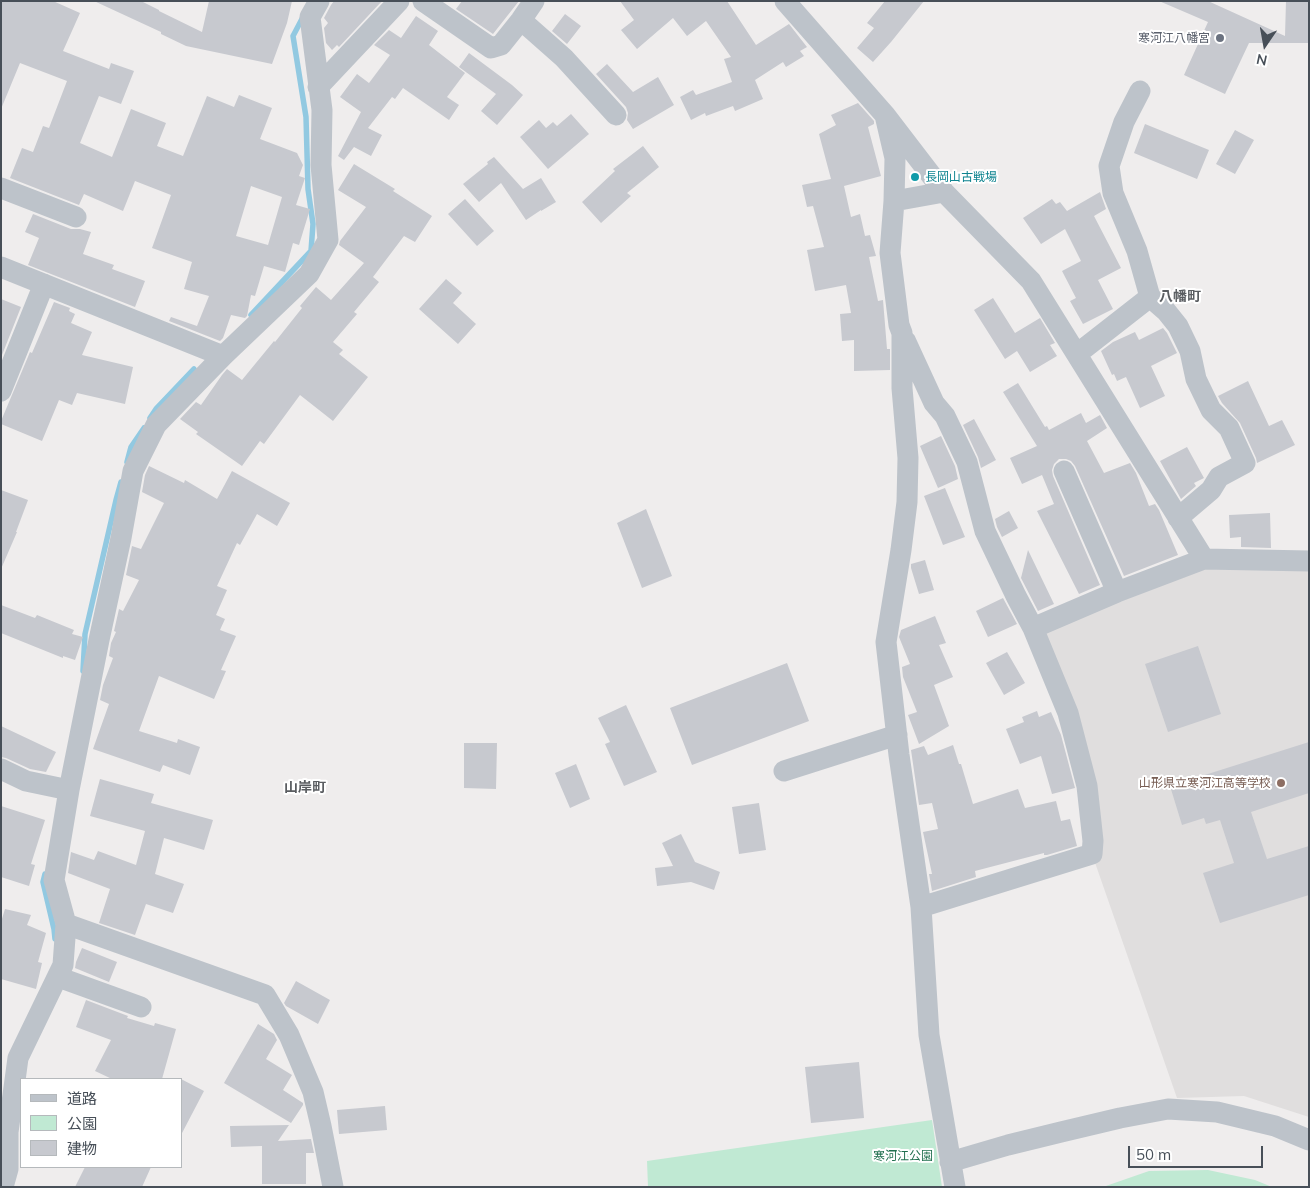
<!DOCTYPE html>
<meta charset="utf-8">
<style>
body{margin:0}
#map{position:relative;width:1310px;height:1188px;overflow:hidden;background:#efeded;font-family:Mulish,"Noto Sans JP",sans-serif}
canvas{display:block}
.frame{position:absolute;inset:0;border:2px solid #474f58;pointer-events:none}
.legend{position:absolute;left:20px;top:1078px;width:162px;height:90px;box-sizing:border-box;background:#fff;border:1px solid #b5b9bc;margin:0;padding:6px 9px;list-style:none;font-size:15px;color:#474f58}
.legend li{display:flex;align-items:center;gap:10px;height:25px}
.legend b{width:25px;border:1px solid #b5b9bc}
.north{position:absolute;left:1240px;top:20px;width:50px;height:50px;-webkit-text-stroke:4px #fff;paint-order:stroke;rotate:192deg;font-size:14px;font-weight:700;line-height:20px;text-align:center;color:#474f58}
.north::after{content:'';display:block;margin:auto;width:18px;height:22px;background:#474f58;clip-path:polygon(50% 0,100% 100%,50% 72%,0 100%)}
.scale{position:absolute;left:1128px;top:1146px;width:135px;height:22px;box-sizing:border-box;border:2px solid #474f58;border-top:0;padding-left:6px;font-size:15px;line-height:18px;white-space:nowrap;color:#474f58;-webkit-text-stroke:4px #fff;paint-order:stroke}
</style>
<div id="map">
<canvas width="1310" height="1188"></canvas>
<div class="frame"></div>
<ul class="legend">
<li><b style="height:6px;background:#bdc3ca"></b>道路</li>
<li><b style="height:14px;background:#c0e9d3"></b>公園</li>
<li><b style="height:14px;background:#c7c9cf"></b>建物</li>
</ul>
<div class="north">N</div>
<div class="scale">50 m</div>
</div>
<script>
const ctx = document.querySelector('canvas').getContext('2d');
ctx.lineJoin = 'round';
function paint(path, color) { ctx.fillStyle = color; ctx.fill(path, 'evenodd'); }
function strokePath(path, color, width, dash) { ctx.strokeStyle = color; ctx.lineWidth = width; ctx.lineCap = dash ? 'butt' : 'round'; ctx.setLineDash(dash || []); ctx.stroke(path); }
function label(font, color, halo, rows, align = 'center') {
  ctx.font = font + ' Mulish,"Noto Sans JP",sans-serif'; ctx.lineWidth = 4; ctx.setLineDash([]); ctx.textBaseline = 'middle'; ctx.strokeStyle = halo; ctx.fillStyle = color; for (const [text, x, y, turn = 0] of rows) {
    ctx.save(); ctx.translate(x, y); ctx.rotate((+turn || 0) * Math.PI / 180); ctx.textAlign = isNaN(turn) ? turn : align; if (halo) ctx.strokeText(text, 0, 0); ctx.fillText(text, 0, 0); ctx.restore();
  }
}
const education = new Path2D(`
 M1204 559 1309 561V1117L1244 1096 1177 1098 1092 854 1087 786 1033 628Z`);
const green = new Path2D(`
 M932 1120 942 1187H648L647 1161Z
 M1208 1170 1255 1180 1272 1187H1103L1149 1171Z`);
const stream = new Path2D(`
 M251 315 311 251 313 224 308 189 306 117 293 36 303 17
 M150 418 156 409 194 369
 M127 462 131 447 144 428
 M83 671 85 634 116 500 121 482
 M45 874 43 882 54 929 55 939`);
const building = new Path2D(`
 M1 1H53L80 13 63 51 109 69 111 63 134 71 121 104 99 96 80 143 112 157 131 109 166 123 157 146 183 156 207 96 234 107 239 95 272 108 260 139 297 153 303 165 299 176 305 178 296 205 310 209 299 245 293 243 285 272 264 266 255 296 251 295 247 316 245 318 231 315 223 338 220 341 169 321 171 317 197 326 209 296 184 289 192 262 152 248 171 195 135 181 123 211 84 194 79 205 10 178 22 148 33 152 43 126 49 128 67 81 20 63 1 109ZM251 186 282 197 268 245 236 236Z
 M94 1H141L159 10V11L202 32 209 1H292L287 23 272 64 186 46 161 34V32Z
 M334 1H382L339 47 337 45 332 50 326 43 324 28 328 23 324 18 331 5Z
 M462 1H519L493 34 456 9Z
 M620 1H727L756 45 789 24 807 47 800 51 804 56 786 67 783 62 755 80 763 99 735 111 733 106 706 116 705 113 691 120 680 97 693 90 696 95 732 82 724 59 731 57 706 21 687 36 673 18 637 49 621 30 634 20Z
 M885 1H924L891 42 873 62 857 48 874 28 867 23Z
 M1159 1H1208L1285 36 1286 1H1309V43H1249L1225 94 1184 75 1208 22Z
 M565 14 581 26 567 44 552 31Z
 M416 16 438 31 429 45 465 73 447 97 459 105 449 120 403 88 395 99 392 97 368 128 382 135 371 156 354 147 344 160 338 156 361 112 340 97 357 74 369 83 390 55 374 45 389 30 401 38Z
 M469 53 512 85 523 95 497 125 481 111 496 94 459 67Z
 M607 64 633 92 658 77 674 105 633 129 627 120 628 113 626 107 596 74Z
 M858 103 874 121V124L868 127 881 176 844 186 851 217 860 214 865 236 870 235 876 256 869 257 878 301 883 300 887 349H890V370L854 371V340L842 341 840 314 851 313 846 285 815 291 807 250 824 247 813 206 807 207 802 185 831 179 819 134 836 125 831 115Z
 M571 114 589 134 548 169 520 137 539 120 546 128 553 122 557 126Z
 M1145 124 1209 150 1197 179 1134 153Z
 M1235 130 1254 140 1235 174 1216 164Z
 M643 146 659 167 627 193 631 196 601 223 582 202 615 171 613 169Z
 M494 157 523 189 541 178 556 202 541 211V210L526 220 501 183 479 202 463 184 488 164 487 162Z
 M354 164 395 189 393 191 432 216 415 242 404 236 373 277 379 282 354 312 357 314 333 342 343 350 339 354 368 377 333 421 300 395 264 444 260 441 242 466 196 434 198 432 180 419 196 402 201 405 222 375 227 369 242 380 274 341 275 342 302 308 300 306 316 287 331 300 364 263 339 245 340 241 366 207 338 190Z
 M1100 192 1106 209 1094 216 1121 268 1098 280 1113 309 1083 324 1070 301 1076 298 1062 271 1081 261 1065 229 1041 244 1023 218 1052 199 1056 204 1060 202 1067 211Z
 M465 199 494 231 477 246 448 214Z
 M33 214 71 229H80L91 232 83 254 114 265 112 269 145 281 135 307 28 265 39 238 25 232Z
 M446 279 462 293 453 303 476 324 458 344 419 309Z
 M993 298 1015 333 1040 318 1055 343 1050 345 1057 356 1030 372 1017 351 1005 359 974 310Z
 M1 299 21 307 2 355H1Z
 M54 302 70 308 69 311 75 314 71 323 92 332 82 355 133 367 125 404 77 393 72 405 59 400 42 441 1 424V421L30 352 32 353Z
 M1163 328 1167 333 1177 353 1151 366 1165 396 1140 408 1126 377 1117 381 1114 374 1112 375 1101 351 1113 342 1135 332 1139 340Z
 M1248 381 1269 426 1282 420 1295 445 1257 463 1256 458 1240 423 1222 403 1218 396Z
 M1018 383 1045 427 1047 426 1049 430 1081 413 1086 423 1100 415 1107 428 1087 441 1104 473 1130 463 1136 473 1149 506 1155 504 1159 510 1178 555 1124 576 1075 466 1071 461 1066 459H1059L1054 464 1052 470 1053 476 1100 585 1079 594 1037 511 1054 504 1042 475 1022 484 1010 458 1037 446 1003 392Z
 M974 419 996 460 981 468 978 457 963 425Z
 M941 436 955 466 958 479 938 488 920 446Z
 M1187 447 1204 478 1194 483 1196 486 1181 499 1160 461Z
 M149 466 184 483 185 480 217 499 232 471 290 503 277 526 257 514 240 545 237 543 217 586 227 590 216 615 225 619 220 630 236 636 221 670 226 671 214 699 159 676 139 731 177 743 178 739 200 747 190 775 163 765 160 772 93 749 109 704 100 700 103 685 113 658 109 656 111 643 116 632 114 631 119 609 123 611 139 580 126 575 132 546 141 549 164 503 142 492 145 475Z
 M945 488 965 537 943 545 924 496Z
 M1 490 28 500 16 532H17L1 569Z
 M646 509 672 576 642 588 617 523Z
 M1009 511 1018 528 1002 537 997 527 995 519Z
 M1270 513 1271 548 1241 547V537L1230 538 1229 515Z
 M1028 550 1054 604 1038 611 1021 578Z
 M925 560 934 590 919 594 911 568V564Z
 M1003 598 1017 624 988 637 976 611Z
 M1 605 35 618 37 615 74 630 72 634 83 637 75 660 63 656V658L1 633Z
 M935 616 946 643 939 645 953 677 934 685 949 726 919 744 908 715 917 712 903 677 902 667 910 664 899 637 901 630Z
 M1198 646 1221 714 1168 732 1145 664Z
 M1007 652 1025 683 1004 695 986 663Z
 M787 663 809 721 692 765 670 708Z
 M626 705 657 772 624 786 605 744 610 742 598 718Z
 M1037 711 1039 717 1051 712 1061 735 1075 788 1052 794 1041 756 1020 764 1006 729 1024 722 1022 717Z
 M1 726 56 752 46 772 30 769 6 758 1 757Z
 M1309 742V793L1251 812 1267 859 1309 846V895L1220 923 1203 873 1234 863 1220 820 1206 824 1204 818 1182 825 1170 786Z
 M464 743H497L496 789 464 788Z
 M953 745 959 764H961L973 804 1018 789 1025 808 1056 801 1061 821 1070 819 1077 846 1047 855H1044V853L975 871 976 877 932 891 929 874H932L923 832 938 829 932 803 919 805 911 750 924 746 928 755Z
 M576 764 590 799 570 808 555 773Z
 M100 779 154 794 151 803 213 820 204 850 164 838 155 874 184 884 173 913 146 904 135 935 99 923 110 889 68 873 71 852 94 860 98 851 136 865 145 831 90 816Z
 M759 803 766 850 739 854 732 807Z
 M1 806 45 820 31 864 35 865 29 886 1 877Z
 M681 834 695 862 720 872 714 890 691 882 657 886 655 868 673 866 662 843Z
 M5 909 31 915 27 925 46 933 38 962 42 963 36 989 1 979V922Z
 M82 948 117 962 109 982 75 968 76 962Z
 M296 981 330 1000 318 1024 286 1006 284 1003Z
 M86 1000 128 1016 127 1018 154 1026 155 1023 176 1029 162 1079H112L95 1071 111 1040 76 1027Z
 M258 1024 274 1034 277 1040 266 1059 292 1075 283 1090 303 1103V1105L291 1123 224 1083Z
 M859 1062 864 1118 811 1123 805 1067Z
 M181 1079 204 1091 181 1135Z
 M385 1106 387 1130 339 1134 337 1110Z
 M289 1125 278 1141 311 1139 314 1153H306V1184H262V1146L231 1147 230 1126Z
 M85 1167H151L142 1187H75Z`);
const minor = new Path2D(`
 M423 1 491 48 501 45 521 20 534 1
 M785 1 885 115 944 192 1031 281 1204 559 1309 561
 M521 20 564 58 616 115
 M318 87 399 1
 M885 115 895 158 894 201 890 253 899 325 902 333V388L908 458 907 502 901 550 886 642 899 755 921 907 929 1035 955 1187
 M1 188 76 217
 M894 201 944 192
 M1 267 223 356
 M1150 297 1166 311 1178 326 1190 351 1196 379 1211 410 1229 428 1245 463 1219 477 1211 490 1178 518
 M905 340 934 403 945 416 967 462 985 531 1016 596 1033 628 1068 713 1087 786 1093 841 1092 854 921 907
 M1077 354 1150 297 1137 251 1113 193 1109 166 1124 122 1140 91
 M1 391 44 284
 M1064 471 1117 592
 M1033 628 1117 592 1204 559
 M1 769 26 781 69 790
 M784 771 897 735
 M66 924 265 995 289 1035 313 1092 321 1126 333 1187
 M58 977 141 1007
 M950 1162 1008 1145 1061 1132 1120 1118 1168 1109 1217 1112 1275 1126 1309 1140
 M3 1187 8 1169V1132L18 1058 63 965 66 924 54 880 69 790 99 640 121 538 133 471 156 425 223 356 309 274 328 240 321 165 322 110 310 17 319 1`);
const markers = [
 [1220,38,5,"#6b7280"],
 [915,177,5,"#0f9aa8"],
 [1281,783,5,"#8d6e63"]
];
const worshipNames = [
 ["寒河江八幡宮",1210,38]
];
const cultureNames = [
 ["長岡山古戦場",925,177]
];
const educationNames = [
 ["山形県立寒河江高等学校",1271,783]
];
const parkNames = [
 ["寒河江公園",903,1156]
];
const neighbourhoodNames = [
 ["八幡町",1180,297],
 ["山岸町",305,788]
];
paint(education, '#e0dede');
paint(green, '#c0e9d3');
strokePath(stream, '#92c9e1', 5.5);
paint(building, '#c7c9cf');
strokePath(minor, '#bdc3ca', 21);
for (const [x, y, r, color] of markers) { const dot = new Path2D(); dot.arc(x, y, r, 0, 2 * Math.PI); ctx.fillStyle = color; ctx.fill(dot); strokePath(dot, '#fff', 2); }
label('12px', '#5b616d', '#fff', worshipNames, 'right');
label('12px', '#0d838f', '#fff', cultureNames, 'left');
label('12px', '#785e54', '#fff', educationNames, 'right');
label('12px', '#21704f', '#fff', parkNames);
label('bold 14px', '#5a5d61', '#fff', neighbourhoodNames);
</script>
